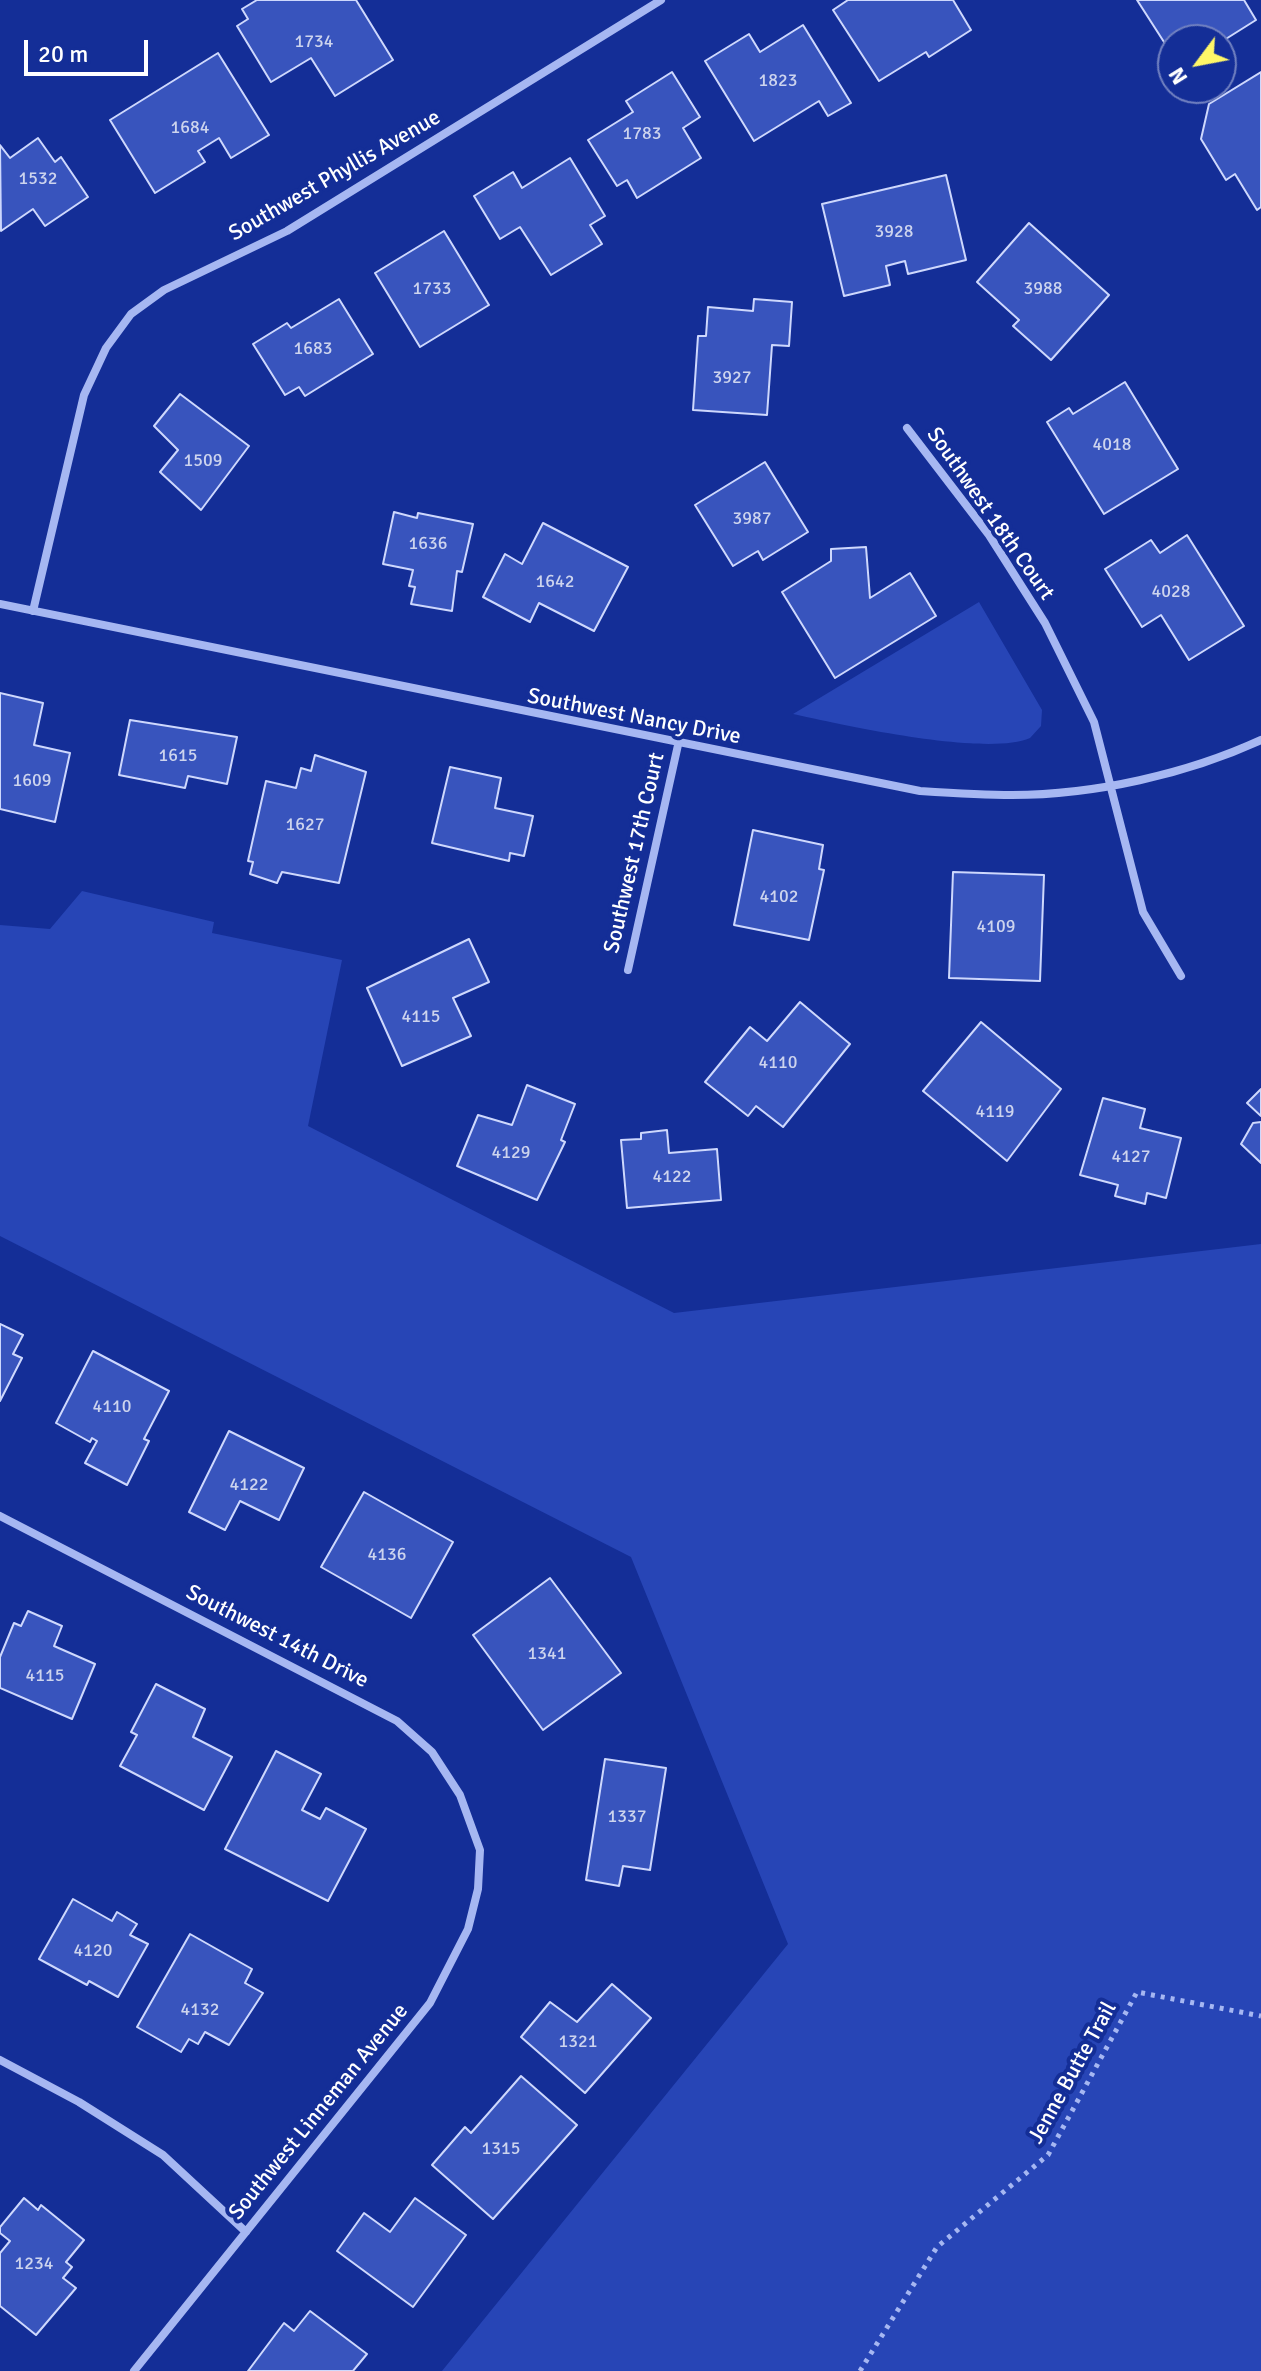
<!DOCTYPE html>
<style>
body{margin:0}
#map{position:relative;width:1261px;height:2371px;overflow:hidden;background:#142e97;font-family:Signika,sans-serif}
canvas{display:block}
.north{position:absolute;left:1157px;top:24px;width:80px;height:80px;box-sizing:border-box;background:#142e97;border:2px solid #7282c1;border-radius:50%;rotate:238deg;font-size:22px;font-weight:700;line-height:32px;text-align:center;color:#fff}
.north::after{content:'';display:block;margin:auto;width:28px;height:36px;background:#fff768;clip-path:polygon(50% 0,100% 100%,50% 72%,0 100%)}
.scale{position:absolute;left:24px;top:40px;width:124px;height:36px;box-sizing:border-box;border:4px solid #fff;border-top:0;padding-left:10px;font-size:24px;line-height:28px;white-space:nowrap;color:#fff;-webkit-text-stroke:6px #142e97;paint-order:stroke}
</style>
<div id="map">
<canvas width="1261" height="2371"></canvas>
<div class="north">N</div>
<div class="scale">20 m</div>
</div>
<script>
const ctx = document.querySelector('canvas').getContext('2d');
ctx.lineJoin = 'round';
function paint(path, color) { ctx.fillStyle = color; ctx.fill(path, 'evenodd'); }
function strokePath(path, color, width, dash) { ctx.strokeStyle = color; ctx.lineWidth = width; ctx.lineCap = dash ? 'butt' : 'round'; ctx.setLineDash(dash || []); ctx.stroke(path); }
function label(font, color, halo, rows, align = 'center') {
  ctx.font = font + ' Signika,sans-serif'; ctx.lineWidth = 8; ctx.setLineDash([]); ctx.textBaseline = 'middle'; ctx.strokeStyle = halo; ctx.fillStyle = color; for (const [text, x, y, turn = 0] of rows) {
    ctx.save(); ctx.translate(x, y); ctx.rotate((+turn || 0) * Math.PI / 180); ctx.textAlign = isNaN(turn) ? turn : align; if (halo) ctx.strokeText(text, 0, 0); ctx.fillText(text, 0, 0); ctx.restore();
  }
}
const green = new Path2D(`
 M979 602 1042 710 1041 726 1030 738C986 757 843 725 793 714Z
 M82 891 214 922 212 933 342 960 308 1126 674 1313 1261 1244V2371H442L788 1944 631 1557 0 1236V925L50 929Z`);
const building = new Path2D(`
 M257 0H356L393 60 335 96 311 58 271 82 237 26 248 19 242 9Z
 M848 0H953L971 30 929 57 926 52 879 81 833 10Z
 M1137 0H1244L1256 20 1221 42 1173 40V56Z
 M803 25 851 103 828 116 819 101 754 141 705 61 749 34 760 52Z
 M218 53 269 135 231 158 219 138 198 151 205 162 155 193 110 120Z
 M672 72 700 117 683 128 701 158 637 198 627 180 617 186 588 140 633 112 626 101Z
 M1261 72V207L1257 210 1235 174 1226 180 1201 139 1209 104Z
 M38 138 55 162 61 157 88 197 45 226 33 209 1 231 0 145 10 158Z
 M570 158 605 216 590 225 602 244 551 275 520 227 500 239 474 196 513 172 522 188Z
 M946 175 966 260 908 274 905 261 886 266 890 285 844 296 822 204Z
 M1029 223 1109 295 1051 360 1013 326 1019 320 977 282Z
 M444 231 489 305 420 347 375 273Z
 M339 299 373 354 305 396 299 387 285 395 253 344 287 323 291 328Z
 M754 299 792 302 789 346 772 345 767 415 693 410 698 336H706L708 307 753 311Z
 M1125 382 1178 469 1104 514 1047 422 1069 408 1073 414Z
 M180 394 249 446 201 510 160 472 178 450 154 426Z
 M765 462 808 532 763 560 758 551 733 566 695 505Z
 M394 512 417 518 418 513 473 524 462 572 457 571 452 611 411 604 415 587 409 586 413 570 383 564Z
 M543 523 628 567 594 631 539 603 530 622 483 597 505 554 522 564Z
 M1187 535 1244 626 1189 660 1161 615 1142 627 1105 569 1151 540 1160 553Z
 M866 547 870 598 910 573 936 616 835 678 782 592 831 561V549Z
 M0 693 43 703 34 745 70 753 55 822 0 809Z
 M130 720 237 737 227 784 188 776 185 788 119 775Z
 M315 755 366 772 339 883 282 872 277 883 250 874 253 862 248 861 266 781 296 788 301 768 311 771Z
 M450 767 501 778 495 808 533 816 524 856 510 853 509 861 432 843Z
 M753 830 823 845 819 869 824 870 809 940 734 925Z
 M953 872 1044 875 1040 981 949 978Z
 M469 939 489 982 453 998 471 1036 402 1066 367 988Z
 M800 1002 850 1044 783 1127 756 1106 748 1116 705 1082 750 1027 767 1041Z
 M981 1022 1061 1089 1007 1161 923 1091Z
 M527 1085 575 1104 561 1140 565 1142 537 1200 457 1166 478 1115 512 1125Z
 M1261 1089V1116L1247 1103Z
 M1103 1098 1145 1109 1140 1128 1181 1138 1166 1198 1147 1193 1145 1204 1115 1196 1118 1185 1080 1175Z
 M1261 1122V1163L1241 1144 1253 1123Z
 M667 1130 669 1153 717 1149 721 1200 627 1208 621 1140 641 1139V1133Z
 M0 1324 23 1335 13 1354 22 1358 0 1401Z
 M93 1351 169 1391 144 1439 149 1441 127 1485 85 1463 97 1441 92 1438 90 1442 56 1423Z
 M229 1431 304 1468 279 1520 240 1501 225 1530 189 1512Z
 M364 1492 453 1542 411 1618 321 1567Z
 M550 1578 621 1673 543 1730 473 1635Z
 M28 1611 62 1626 54 1646 95 1664 72 1719 0 1688V1657L14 1623 21 1626Z
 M156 1684 205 1709 193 1737 232 1757 204 1810 120 1766 137 1735 131 1732Z
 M276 1751 321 1774 302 1810 320 1819 326 1808 366 1829 328 1901 225 1849Z
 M605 1759 666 1768 650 1870 623 1866 619 1886 586 1880Z
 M73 1899 112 1921 117 1912 137 1924 130 1935 148 1944 118 1997 89 1981 87 1985 39 1959Z
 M190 1934 252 1969 245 1983 263 1993 229 2045 205 2032 198 2044 189 2039 181 2052 137 2027Z
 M612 1984 651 2018 585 2093 521 2037 550 2002 577 2022Z
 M521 2076 577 2125 493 2219 432 2165 465 2127 471 2133Z
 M24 2198 38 2210 41 2205 84 2240 66 2262 72 2267 63 2278 76 2288 36 2335 0 2306V2253L10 2241 0 2233V2227Z
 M415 2198 466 2235 413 2307 337 2251 364 2213 390 2232Z
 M310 2311 367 2354 353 2371H248L284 2323 294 2331Z`);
const path = new Path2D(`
 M860 2371 937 2247 1048 2155 1137 1992 1261 2016`);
const minor = new Path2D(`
 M907 428 989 535 1045 623 1094 722 1143 912 1181 976
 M0 604 920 791C951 793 982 795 1012 795 1094 795 1187 774 1261 740
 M33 611 84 395 106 348 131 314 164 290 287 231 661 0
 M628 970 678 745
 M0 1516 397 1721 432 1752 460 1795 480 1850 478 1889 468 1929 430 2003 134 2371
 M0 2060 79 2102 163 2155 246 2232`);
const numberNames = [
 ["1734",314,42],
 ["1823",778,81],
 ["1684",190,128],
 ["1783",642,134],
 ["1532",38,179],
 ["3928",894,232],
 ["1733",432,289],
 ["3988",1043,289],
 ["1683",313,349],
 ["3927",732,378],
 ["4018",1112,445],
 ["1509",203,461],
 ["3987",752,519],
 ["1636",428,544],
 ["1642",555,582],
 ["4028",1171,592],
 ["1615",178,756],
 ["1609",32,781],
 ["1627",305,825],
 ["4102",779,897],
 ["4109",996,927],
 ["4115",421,1017],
 ["4110",778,1063],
 ["4119",995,1112],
 ["4129",511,1153],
 ["4127",1131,1157],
 ["4122",672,1177],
 ["4110",112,1407],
 ["4122",249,1485],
 ["4136",387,1555],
 ["1341",547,1654],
 ["4115",45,1676],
 ["1337",627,1817],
 ["4120",93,1951],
 ["4132",200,2010],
 ["1321",578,2042],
 ["1315",501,2149],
 ["1234",34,2264]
];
const streetNames = [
 ["Southwest Phyllis Avenue",335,176,-30],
 ["Southwest 18th Court",990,514,55],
 ["Southwest Nancy Drive",634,717,11],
 ["Southwest 17th Court",635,853,-77],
 ["Southwest 14th Drive",277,1637,27],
 ["Jenne Butte Trail",1073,2073,-61],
 ["Southwest Linneman Avenue",319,2112,-51]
];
paint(green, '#2745b6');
paint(building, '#3854bd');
strokePath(building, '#ced8fd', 2);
strokePath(path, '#a6b7f2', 5, [4, 6]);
strokePath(minor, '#a6b7f2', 8);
label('18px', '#cdd4ee', null, numberNames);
label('22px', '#fff', '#142e97', streetNames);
</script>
